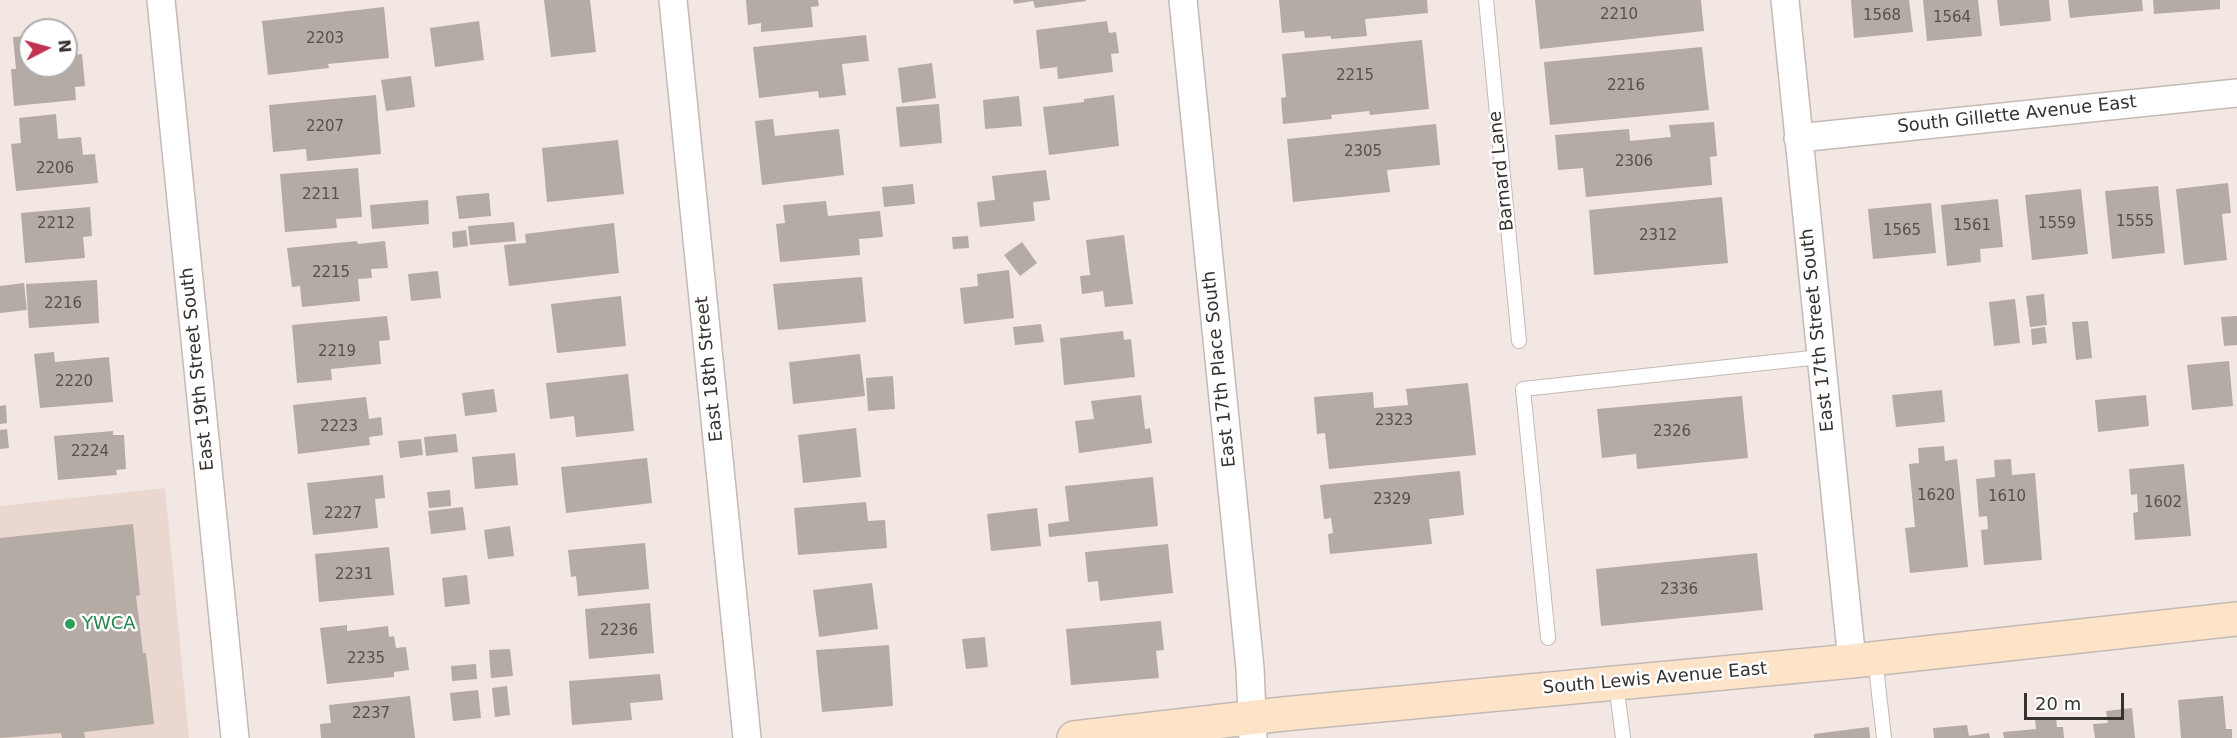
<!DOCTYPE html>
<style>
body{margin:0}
#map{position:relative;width:2237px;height:738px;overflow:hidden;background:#f2e7e2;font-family:"DejaVu Sans",sans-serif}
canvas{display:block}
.north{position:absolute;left:18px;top:18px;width:60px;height:60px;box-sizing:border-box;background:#fff;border:2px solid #afadac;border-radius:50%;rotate:84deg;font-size:16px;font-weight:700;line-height:24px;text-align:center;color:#363230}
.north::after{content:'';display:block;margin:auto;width:21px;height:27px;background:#c13152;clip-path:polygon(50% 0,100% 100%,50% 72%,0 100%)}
.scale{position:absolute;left:2024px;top:693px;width:100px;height:27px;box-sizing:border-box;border:3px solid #363230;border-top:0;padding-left:8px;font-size:18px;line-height:21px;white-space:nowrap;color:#363230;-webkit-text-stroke:4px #fff;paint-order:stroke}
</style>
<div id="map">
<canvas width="2237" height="738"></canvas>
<div class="north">N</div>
<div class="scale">20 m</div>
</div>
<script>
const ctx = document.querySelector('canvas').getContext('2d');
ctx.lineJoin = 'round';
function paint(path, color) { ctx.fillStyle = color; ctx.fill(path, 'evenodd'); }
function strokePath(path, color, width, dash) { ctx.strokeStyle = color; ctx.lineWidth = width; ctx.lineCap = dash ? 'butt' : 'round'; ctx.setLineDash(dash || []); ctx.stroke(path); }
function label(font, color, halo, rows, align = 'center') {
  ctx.font = font + ' "DejaVu Sans",sans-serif'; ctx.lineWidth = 5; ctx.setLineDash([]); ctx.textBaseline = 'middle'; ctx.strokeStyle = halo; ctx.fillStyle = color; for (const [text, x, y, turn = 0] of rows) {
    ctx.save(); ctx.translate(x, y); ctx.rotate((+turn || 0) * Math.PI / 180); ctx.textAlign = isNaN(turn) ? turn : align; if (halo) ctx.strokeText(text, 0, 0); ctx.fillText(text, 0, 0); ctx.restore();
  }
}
const built = new Path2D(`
 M165 488 189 738H0V506Z`);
const building = new Path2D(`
 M544 0H590L596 52 551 57Z
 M746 0H818L819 6 811 7 813 27 761 32V23L748 25Z
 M1013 0H1033V1L1014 4Z
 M1033 0H1086V1L1035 8Z
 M1279 0H1427L1428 13 1365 19 1367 36 1331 39V36L1305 38 1304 31 1282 33Z
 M1535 0H1701L1704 31 1540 49Z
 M1851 0H1909L1913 32 1854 38Z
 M1923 0H1978L1982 36 1927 41Z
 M1997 0H2049L2051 21 2000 26Z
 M2068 0H2142L2143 11 2070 18Z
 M2153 0H2220V9L2154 14Z
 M384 7 389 58 328 64 329 68 268 75 262 21Z
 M479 21 484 60 435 67 430 28Z
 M1107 21 1109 33 1116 32 1119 53 1111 54 1113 72 1058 79 1057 67 1040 69 1036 30Z
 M866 35 869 61 842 64 846 95 819 98 818 91 759 98 753 47Z
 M30 36V66H66V44H70L71 55 82 54 85 86 75 87 76 100 14 106 11 69H16L13 37Z
 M1422 40 1429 109 1370 115 1369 111 1331 115 1332 119 1283 124 1281 98 1286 97 1282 54Z
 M1702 47 1709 110 1550 125 1544 62Z
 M932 63 936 98 902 103 898 68Z
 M411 76 415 107 386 111 381 80Z
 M376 95 381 154 307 161 306 149 273 152 269 105Z
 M1114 95 1119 146 1049 155 1043 107 1084 102V99Z
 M1019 96 1022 126 985 129 983 100Z
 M939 104 942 143 900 147 896 107Z
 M56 114 58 139 81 137 83 155 95 154 98 183 16 191 11 144 21 143 19 118Z
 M773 119 775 136 839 129 844 175 762 185 755 121Z
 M1714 122 1717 156 1710 157 1712 185 1586 197 1583 168 1558 170 1555 135 1629 129 1630 141 1671 137 1669 125Z
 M1436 124 1440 165 1387 170 1390 192 1293 202 1287 139Z
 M618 140 624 194 547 202 542 148Z
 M358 168 362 217 336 219 337 228 285 232 280 174Z
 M1046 170 1050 200 1033 202 1035 221 980 227 977 202 995 200 992 176Z
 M2228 183 2231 213 2222 214 2227 260 2184 265 2176 189Z
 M913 184 915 204 884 207 882 187Z
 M2158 186 2165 253 2112 259 2105 191Z
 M2081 189 2088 254 2032 260 2025 195Z
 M489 193 491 216 459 219 456 196Z
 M1722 197 1728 263 1594 275 1589 210Z
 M1998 199 2003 247 1980 249 1981 262 1947 266 1941 205Z
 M428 200 429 224 372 229 370 205Z
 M826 201 828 216 880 211 883 237 859 239 860 255 780 262 776 224 785 223 783 205Z
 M1931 203 1936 253 1873 259 1868 209Z
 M90 207 92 236 83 237 85 258 25 263 21 213Z
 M514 222 516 241 470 245 468 226Z
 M614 223 619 273 509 286 504 245 526 243 525 234Z
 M466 230 468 246 453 248 452 232Z
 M1124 235 1133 304 1105 307 1103 291 1082 294 1080 276 1090 275 1086 240Z
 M968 236 969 248 953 249 952 237Z
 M357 241 358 244 385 241 388 268 371 269 372 278 358 279 360 301 302 307 300 286 292 287 287 248Z
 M1022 242 1037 263 1020 276 1004 255Z
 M1009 270 1014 318 964 324 960 288 978 286 977 274Z
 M438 271 441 298 411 301 408 274Z
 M862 277 866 322 778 330 773 284Z
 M97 280 99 323 29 328 26 284Z
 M24 283 27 310 0 313V286Z
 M2044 294 2047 325 2030 327 2026 296Z
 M621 296 626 346 557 353 551 304Z
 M2015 299 2020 343 1994 346 1989 302Z
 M387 316 390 340 379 341 381 364 331 369 332 380 297 383 292 325Z
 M2237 316V345L2224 346 2221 317Z
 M2088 321 2092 358 2076 360 2072 322Z
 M1041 324 1044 342 1015 345 1013 327Z
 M2045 327 2047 343 2032 345 2031 329Z
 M1123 331 1124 340 1131 339 1135 377 1064 385 1060 338Z
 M54 352 55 362 109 357 113 402 40 408 34 354Z
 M860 354 865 396 793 404 789 362Z
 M2229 361 2233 406 2192 410 2187 365Z
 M628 374 634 431 576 437 574 416 550 419 546 383Z
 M893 376 895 409 868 411 866 378Z
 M1468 383 1476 455 1329 469 1325 433 1317 434 1314 397 1373 392 1374 408 1408 405 1406 389Z
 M494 389 497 412 465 416 462 393Z
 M1942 390 1945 422 1896 427 1892 395Z
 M1141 395 1145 429 1150 428 1152 443 1079 453 1075 421 1094 419 1091 401Z
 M2146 395 2149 426 2098 432 2095 400Z
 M1742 396 1748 458 1637 469 1636 454 1602 458 1597 409Z
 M366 397 369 419 381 417 383 435 369 437 370 445 298 454 293 405Z
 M6 405 7 423 0 424V406Z
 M856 428 861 477 803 483 798 435Z
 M7 429 9 448 0 449V430Z
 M113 431V435H124L126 469 116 470 117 475 58 480 54 436Z
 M456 434 458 452 426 456 424 437Z
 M421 439 423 455 400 458 398 441Z
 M1944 446 1945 461 1957 459 1968 567 1910 573 1905 528 1915 527 1909 464 1919 463 1918 448Z
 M515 453 518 485 475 489 472 457Z
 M647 458 652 503 566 513 561 467Z
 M2011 459 2012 475 2035 473 2042 560 1984 565 1981 530 1988 529 1987 516 1979 517 1976 479 1995 477 1994 460Z
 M2184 464 2191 536 2135 540 2133 513 2138 512 2137 494 2131 495 2129 469Z
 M1460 471 1464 515 1429 519 1432 544 1330 554 1328 534 1333 533 1331 518 1324 519 1320 485Z
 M383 475 385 498 375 499 378 528 313 535 307 483Z
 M1153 477 1158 526 1049 537 1048 524 1069 521 1065 486Z
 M450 490 451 506 429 508 427 492Z
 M866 502 868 521 885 520 887 548 798 555 794 508Z
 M463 507 466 530 431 534 428 511Z
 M1037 508 1041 546 991 551 987 514Z
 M133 524 140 595 136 596 143 653H146L154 724 84 732 85 738H62L61 733 0 738V538Z
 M510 526 514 556 488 559 484 530Z
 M645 543 649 589 578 596 576 576 571 577 568 550Z
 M1168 544 1173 593 1100 601 1098 581 1088 582 1085 552Z
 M389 547 394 595 319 602 315 554Z
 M1757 553 1763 610 1601 626 1596 569Z
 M467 575 470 604 445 607 442 578Z
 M872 583 878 629 819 637 813 590Z
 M650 603 654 653 589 659 585 609Z
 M1161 621 1164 650 1156 651 1159 678 1071 685 1066 629Z
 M347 625V631L388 626 389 637 394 636 396 648 406 647 409 670 394 672V677L327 684 320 628Z
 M985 637 988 667 966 669 962 639Z
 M889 645 893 706 822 712 816 650Z
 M510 649 513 676 491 678 489 650Z
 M476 664 477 679 452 681 451 666Z
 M660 674 663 700 630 703 632 720 572 725 569 681Z
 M507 686 510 715 495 717 492 688Z
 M478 690 481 718 453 721 450 693Z
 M410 696 415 738H321L320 724 331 723 329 705Z
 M2223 696 2226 729H2232V738H2181L2178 700Z
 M2132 708 2135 738H2095L2093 724 2108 723 2106 711Z
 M2056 717 2057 727H2063L2064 738H2004L2003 732 2036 729 2035 719Z
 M1967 725 1969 736 1989 733 1990 738H1934L1933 728Z
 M1869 727 1870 738H1814V734Z`);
const lane = new Path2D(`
 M1486 0 1519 341
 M1548 638 1523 389 1820 357
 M1875 658 1884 738
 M1616 683 1623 738`);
const street = new Path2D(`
 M161 0 235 738
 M673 0 747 738
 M1183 0 1250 668 1253 738
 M1785 0 1852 661
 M1798 138 2237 93`);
const secondary = new Path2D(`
 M1074 738 1283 714 1852 661 2237 619`);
const markers = [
 [70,624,6,"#2e9e5b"]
];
const numberNames = [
 ["2210",1619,15],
 ["1568",1882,16],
 ["1564",1952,18],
 ["2203",325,39],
 ["2215",1355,76],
 ["2216",1626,86],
 ["2207",325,127],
 ["2305",1363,152],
 ["2306",1634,162],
 ["2206",55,169],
 ["2211",321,195],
 ["1555",2135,222],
 ["2212",56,224],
 ["1559",2057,224],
 ["1561",1972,226],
 ["1565",1902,231],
 ["2312",1658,236],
 ["2215",331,273],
 ["2216",63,304],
 ["2219",337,352],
 ["2220",74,382],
 ["2323",1394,421],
 ["2223",339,427],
 ["2326",1672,432],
 ["2224",90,452],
 ["1620",1936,496],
 ["1610",2007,497],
 ["2329",1392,500],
 ["1602",2163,503],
 ["2227",343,514],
 ["2231",354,575],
 ["2336",1679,590],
 ["2236",619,631],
 ["2235",366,659],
 ["2237",371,714]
];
const streetNames = [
 ["South Gillette Avenue East",2017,115,-6],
 ["Barnard Lane",1502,171,-96],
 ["East 17th Street South",1818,330,-96],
 ["East 19th Street South",198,369,-96],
 ["East 18th Street",710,369,-96],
 ["East 17th Place South",1220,369,-96],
 ["South Lewis Avenue East",1655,679,-5]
];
const leisureNames = [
 ["YWCA",82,624]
];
paint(built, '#ead7cf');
paint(building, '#b4aba5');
strokePath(lane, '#c4bab5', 16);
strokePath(street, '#c4bab5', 30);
strokePath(secondary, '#c4bab5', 36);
strokePath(lane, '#fff', 14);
strokePath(street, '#fff', 27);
strokePath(secondary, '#fde3c8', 33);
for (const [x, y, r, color] of markers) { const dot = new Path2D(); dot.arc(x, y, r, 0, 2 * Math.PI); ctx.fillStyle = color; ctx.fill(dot); strokePath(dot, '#fff', 2); }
label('15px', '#56504d', null, numberNames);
label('18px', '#363230', '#fff', streetNames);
label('18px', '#27864d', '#fff', leisureNames, 'left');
</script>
